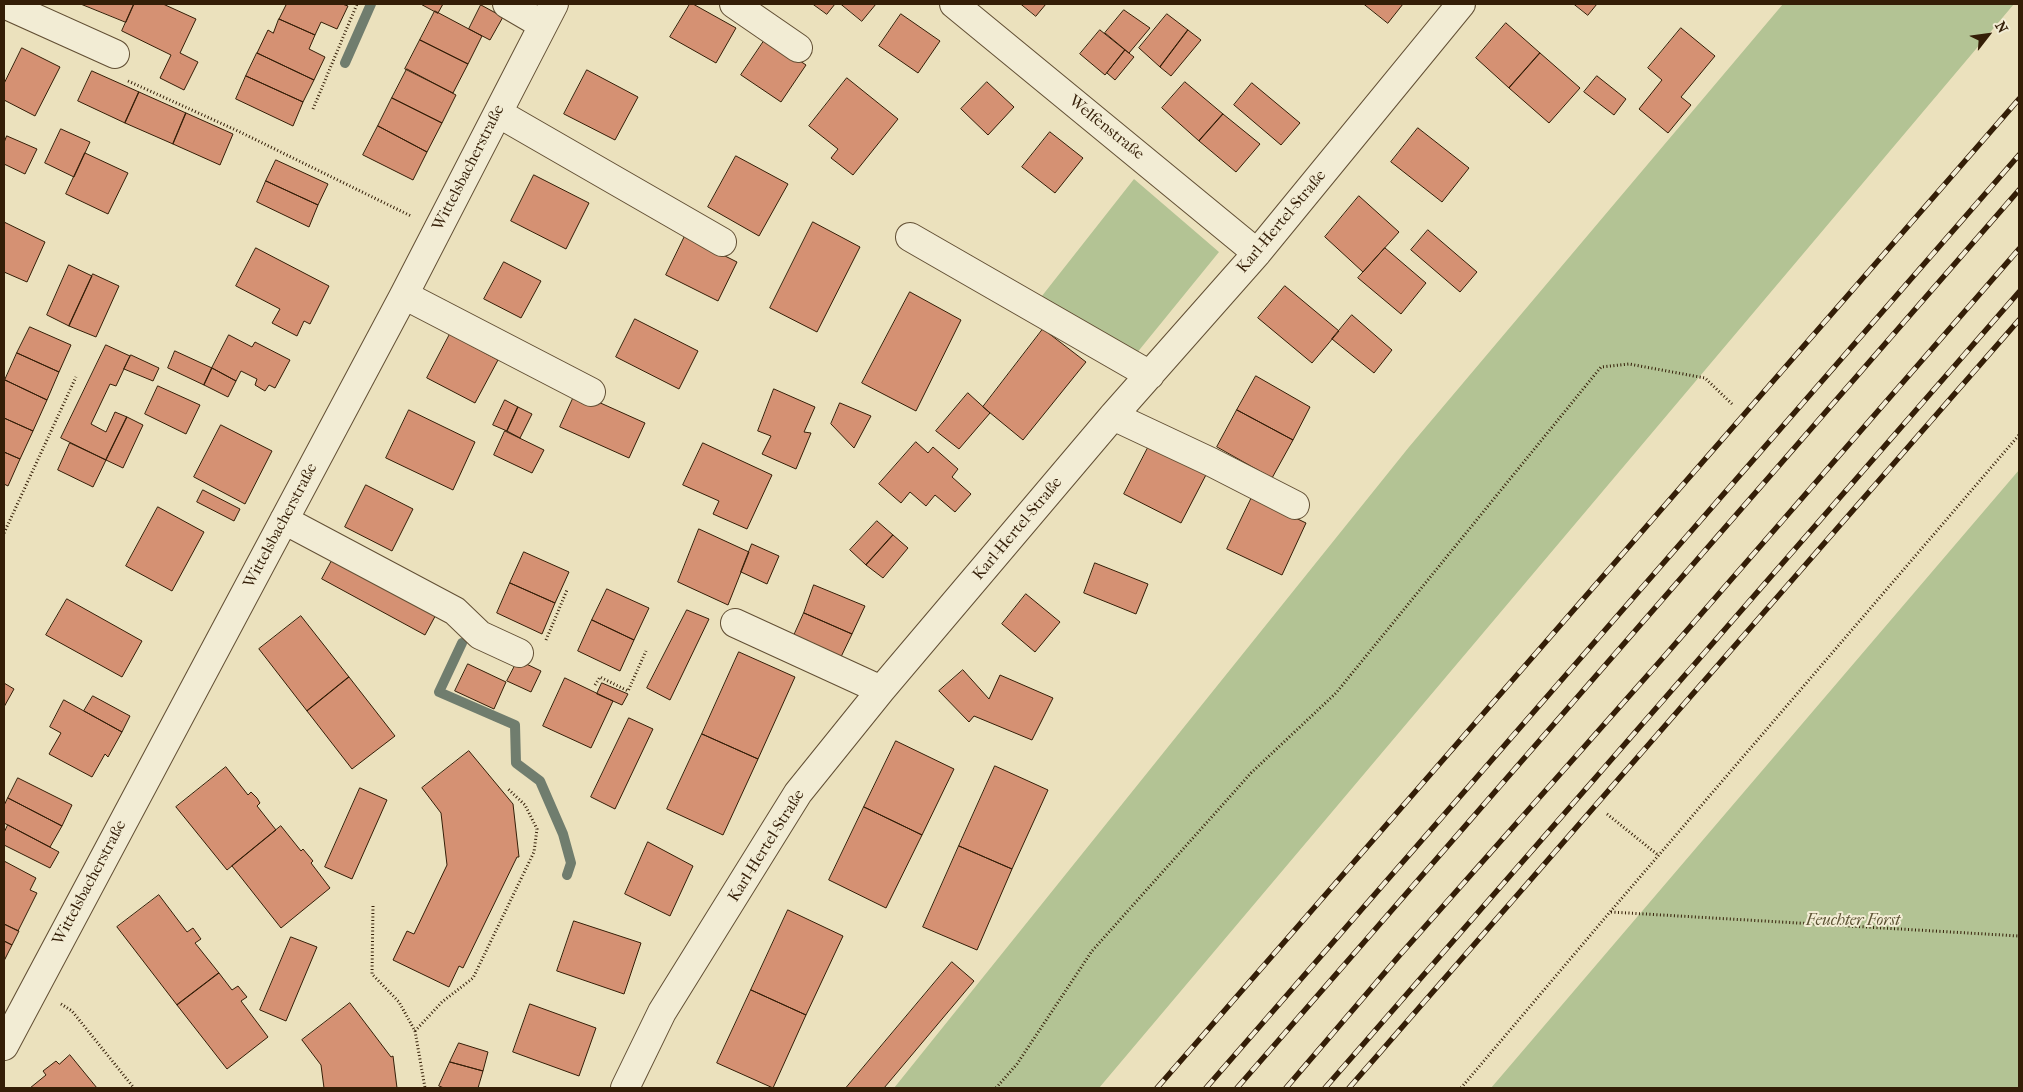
<!DOCTYPE html>
<meta charset="utf-8">
<style>
body{margin:0}
#map{position:relative;width:2023px;height:1092px;overflow:hidden;background:#ebe1bd;font-family:"IM FELL French Canon",serif}
canvas{display:block}
.frame{position:absolute;inset:0;border:5px solid #341e07;pointer-events:none}
.north{position:absolute;left:1963px;top:10px;width:50px;height:50px;-webkit-text-stroke:4px #f2ecd4;paint-order:stroke;rotate:60deg;font-size:14px;font-weight:700;line-height:20px;text-align:center;color:#341e07}
.north::after{content:'';display:block;margin:auto;width:18px;height:22px;background:#341e07;clip-path:polygon(50% 0,100% 100%,50% 72%,0 100%)}
</style>
<div id="map">
<canvas width="2023" height="1092"></canvas>
<div class="frame"></div>
<div class="north">N</div>
</div>
<script>
const ctx = document.querySelector('canvas').getContext('2d');
ctx.lineJoin = 'round';
function paint(path, color) { ctx.fillStyle = color; ctx.fill(path, 'evenodd'); }
function strokePath(path, color, width, dash) { ctx.strokeStyle = color; ctx.lineWidth = width; ctx.lineCap = dash ? 'butt' : 'round'; ctx.setLineDash(dash || []); ctx.stroke(path); }
function label(font, color, halo, rows, align = 'center') {
  ctx.font = font + ' "IM FELL French Canon",serif'; ctx.lineWidth = 4; ctx.setLineDash([]); ctx.textBaseline = 'middle'; ctx.strokeStyle = halo; ctx.fillStyle = color; for (const [text, x, y, turn = 0] of rows) {
    ctx.save(); ctx.translate(x, y); ctx.rotate((+turn || 0) * Math.PI / 180); ctx.textAlign = isNaN(turn) ? turn : align; if (halo) ctx.strokeText(text, 0, 0); ctx.fillText(text, 0, 0); ctx.restore();
  }
}
const green = new Path2D(`
 M1783 4H2014L1099 1088H894L1409 447Z
 M1134 179 1219 252 1136 354 1038 301Z
 M2019 470V1088H1491Z`);
const stream = new Path2D(`
 M345 63 371 4
 M462 643 439 692 515 725 516 763 540 781 563 834 571 863 567 875`);
const building = new Path2D(`
 M81 4H134L126 22Z
 M134 4H163L196 19 180 53 198 62 184 90 160 78 171 55 122 31Z
 M282 4H342L348 6 337 29 321 22 315 35 279 19 286 5Z
 M421 4H443L438 13Z
 M690 4H693L736 28 716 63 670 37Z
 M813 4H835L827 14Z
 M841 4H876L862 21Z
 M1021 4H1046L1036 16Z
 M1364 4H1403L1388 23Z
 M1574 4H1597L1588 15Z
 M481 5 503 17 490 40 469 29Z
 M1124 10 1150 28 1129 53 1105 33Z
 M435 11 482 36 468 64 420 40Z
 M901 14 940 41 918 73 879 46Z
 M1167 14 1188 30 1160 67 1139 48Z
 M279 19 315 35 309 49 325 57 314 80 257 53 268 30 273 33Z
 M1506 23 1540 53 1509 88 1476 58Z
 M1681 28 1715 56 1681 97 1691 105 1668 133 1639 109 1662 80 1648 68Z
 M1100 30 1125 50 1105 75 1080 54Z
 M1188 30 1201 40 1171 76 1160 67Z
 M766 38 806 65 781 102 741 75Z
 M420 40 468 64 453 93 405 69Z
 M22 48 60 67 35 116 4 100V84Z
 M1125 50 1134 57 1115 80 1107 73Z
 M257 53 314 80 303 102 246 76Z
 M1540 53 1580 88 1549 123 1509 88Z
 M407 69 456 95 442 123 392 98Z
 M587 70 638 97 615 140 564 114Z
 M92 71 139 92 125 123 78 101Z
 M246 76 303 102 293 126 236 99Z
 M1597 76 1626 99 1614 115 1584 92Z
 M847 78 898 119 853 175 831 158 838 149 809 126Z
 M987 82 1014 107 988 135 961 109Z
 M1185 82 1223 114 1199 141 1162 108Z
 M1252 83 1300 123 1281 145 1234 105Z
 M139 92 186 113 173 144 125 123Z
 M392 98 442 123 427 152 378 126Z
 M186 113 233 134 220 165 173 144Z
 M1223 114 1260 144 1236 172 1199 141Z
 M378 126 427 152 413 180 363 155Z
 M1418 128 1469 168 1442 202 1391 162Z
 M61 129 90 142 74 177 45 163Z
 M1050 132 1083 158 1055 193 1022 167Z
 M7 136 37 149 25 174 4 164V143Z
 M85 153 128 173 108 214 66 194Z
 M736 156 788 184 759 236 708 207Z
 M276 160 328 184 318 205 266 181Z
 M534 175 589 203 566 249 511 221Z
 M266 181 318 205 309 227 257 202Z
 M1359 196 1399 232 1363 272 1325 237Z
 M4 222 45 242 27 282 4 272Z
 M813 222 860 247 817 332 770 308Z
 M1428 230 1477 272 1460 292 1411 250Z
 M685 236 737 262 718 301 666 275Z
 M256 248 329 286 310 324 304 321 297 336 272 323 280 309 236 286Z
 M1385 248 1426 283 1401 314 1358 278Z
 M504 262 541 281 521 318 484 299Z
 M69 265 92 276 69 326 47 315Z
 M93 274 119 286 96 337 69 326Z
 M1285 286 1339 331 1312 363 1258 318Z
 M910 292 961 320 916 411 862 383Z
 M1352 315 1392 350 1374 373 1332 339Z
 M635 319 698 351 679 389 616 357Z
 M30 327 71 345 59 372 17 353Z
 M1043 329 1086 362 1023 440 983 407Z
 M450 334 498 360 475 403 427 378Z
 M229 335 252 347 255 342 290 360 275 388 269 385 265 391 255 385 257 379 241 371 236 381 212 368Z
 M106 345 130 356 116 386 110 384 91 424 106 432 115 412 127 417 106 460 61 438Z
 M175 351 212 368 204 385 168 368Z
 M17 353 59 372 47 400 5 380Z
 M131 355 159 368 153 381 124 369Z
 M212 368 236 381 228 397 204 385Z
 M1256 376 1310 407 1293 440 1237 410Z
 M5 380 47 400 33 431 4 418V384Z
 M158 386 200 405 186 434 145 414Z
 M774 389 815 407 804 432 811 433 796 469 762 454 771 436 758 431Z
 M576 392 645 423 629 458 560 427Z
 M968 393 990 413 959 449 936 431Z
 M505 400 518 407 507 431 493 425Z
 M840 403 871 416 854 448 831 424Z
 M518 407 532 414 520 438 507 431Z
 M409 410 475 442 453 490 386 458Z
 M1237 410 1293 440 1272 478 1217 447Z
 M127 417 143 425 123 468 106 460Z
 M4 418 33 431 20 459 4 452Z
 M221 425 272 451 245 504 194 477Z
 M505 431 544 450 532 473 494 455Z
 M916 442 928 453 933 447 958 469 952 477 971 494 955 512 935 495 926 506 910 492 901 503 879 484Z
 M1151 442 1208 471 1181 523 1124 494Z
 M70 443 106 460 93 487 58 470Z
 M703 443 772 475 747 529 713 514 719 501 683 485Z
 M4 452 20 459 8 486 4 484Z
 M366 485 413 509 392 551 345 527Z
 M203 490 240 509 234 521 197 502Z
 M1252 497 1306 523 1282 575 1227 549Z
 M158 507 204 532 172 591 126 566Z
 M877 521 893 535 866 565 850 550Z
 M699 529 749 552 728 605 678 582Z
 M893 535 908 548 883 578 866 565Z
 M752 544 779 556 767 584 741 572Z
 M524 552 569 572 555 603 510 583Z
 M336 553 439 609 425 635 322 579Z
 M1095 563 1148 584 1136 614 1084 593Z
 M510 583 555 603 542 634 497 613Z
 M814 585 865 606 852 634 804 613Z
 M607 589 649 608 634 640 592 620Z
 M1026 594 1060 622 1035 652 1002 624Z
 M67 599 142 641 122 677 46 635Z
 M687 610 709 619 670 700 647 688Z
 M804 613 852 634 839 661 792 640Z
 M301 616 349 677 307 711 259 649Z
 M592 620 634 640 620 671 578 651Z
 M739 652 795 677 758 759 702 734Z
 M518 660 541 671 531 692 507 681Z
 M468 664 506 682 494 709 455 691Z
 M963 670 989 699 1000 675 1053 698 1032 740 974 716 969 722 939 691Z
 M349 677 395 736 352 769 307 711Z
 M565 678 613 701 591 748 543 726Z
 M4 683 14 689 4 707Z
 M602 683 628 694 622 705 597 694Z
 M93 696 130 716 122 732 84 711Z
 M64 700 122 732 108 757 105 754 92 777 49 754 61 733 50 727Z
 M629 718 653 729 615 809 591 797Z
 M702 734 758 759 723 835 667 809Z
 M896 741 954 769 922 835 864 807Z
 M469 751 513 804 519 857H517L463 968 459 966 449 987 393 960 407 931 414 934 447 865 441 813 422 788Z
 M995 766 1048 790 1012 869 959 846Z
 M226 767 248 795 251 792 257 798 260 803 257 806 276 830 227 870 176 807Z
 M18 778 72 805 62 826 8 798Z
 M360 788 387 800 352 879 325 867Z
 M8 798 62 826 50 847 4 823V806Z
 M864 807 922 835 886 908 829 880Z
 M8 825 59 852 50 868 4 845V833Z
 M281 826 301 851 303 849 313 861 311 863 330 888 281 928 232 866Z
 M648 842 693 866 670 916 625 894Z
 M959 846 1012 869 977 950 923 927Z
 M4 861 36 878 30 890 37 893 18 931 4 924Z
 M159 895 187 932 193 928 201 939 195 943 219 973 177 1005 117 927Z
 M788 910 843 936 806 1015 751 990Z
 M574 921 641 943 624 994 557 971Z
 M4 924 19 931 12 945 4 941Z
 M291 937 317 947 286 1021 260 1010Z
 M4 941 12 945 4 961Z
 M952 962 974 981 884 1088H846Z
 M219 973 232 990 238 986 247 997 241 1001 268 1037 227 1069 177 1005Z
 M751 990 806 1015 773 1088 717 1063Z
 M350 1003 391 1057 393 1056 397 1088H324L321 1065 302 1040Z
 M530 1004 596 1028 579 1076 513 1052Z
 M459 1043 488 1052 483 1071 450 1062Z
 M70 1055 97 1088H30L46 1075 43 1071 56 1061 59 1064Z
 M450 1062 483 1071 478 1088H444L439 1086Z`);
const path = new Path2D(`
 M128 81 238 131 411 216
 M313 109 357 4
 M4 533 76 377
 M546 640 567 590
 M595 685 600 677 628 691 646 651
 M1607 814 1658 855
 M373 906 372 974 399 1002 415 1031 425 1088
 M1611 912 2019 936
 M61 1004 72 1011 134 1088
 M415 1031 442 1002 473 978 534 852 537 829 525 805 507 788
 M996 1088 1017 1064 1092 951 1251 773 1336 693 1601 367 1629 364 1705 378 1732 404
 M1461 1088 1610 912 2019 435`);
const minor = new Path2D(`
 M4 4 115 54
 M507 4 543 25
 M734 4 798 48
 M954 4 1257 253
 M498 113 722 242
 M910 237 1150 375
 M404 295 591 392
 M1113 416 1211 462 1295 505
 M284 520 455 611 480 635 519 653
 M735 623 881 690
 M4 1046 404 295 554 4
 M625 1088 662 1012 798 793 881 690 1113 416 1257 253 1461 4`);
const rail = new Path2D(`
 M1157 1088 2019 99
 M1206 1088 2019 155
 M1237 1088 2019 190
 M1286 1088 1399 956 1662 659 2019 249
 M1325 1088 2019 292
 M1349 1088 2019 320`);
const streetNames = [
 ["Welfenstraße",1106,128,39],
 ["Wittelsbacherstraße",469,168,-63],
 ["Karl-Hertel-Straße",1282,222,-50],
 ["Wittelsbacherstraße",281,526,-62],
 ["Karl-Hertel-Straße",1018,529,-50],
 ["Karl-Hertel-Straße",767,846,-58],
 ["Wittelsbacherstraße",90,883,-62]
];
const parkNames = [
 ["Feuchter Forst",1853,921]
];
paint(green, '#b3c394');
strokePath(stream, '#707d6e', 10);
paint(building, '#d59173');
strokePath(building, '#341e07', 1);
strokePath(minor, '#624f34', 30);
strokePath(path, '#341e07', 3, [1, 2.5]);
strokePath(minor, '#f2ecd4', 28);
strokePath(rail, '#341e07', 5.5);
strokePath(rail, '#f2ecd4', 4, [11]);
label('16px', '#341e07', '#f2ecd4', streetNames);
label('italic 16px', '#5a5031', '#f2ecd4', parkNames);
</script>
